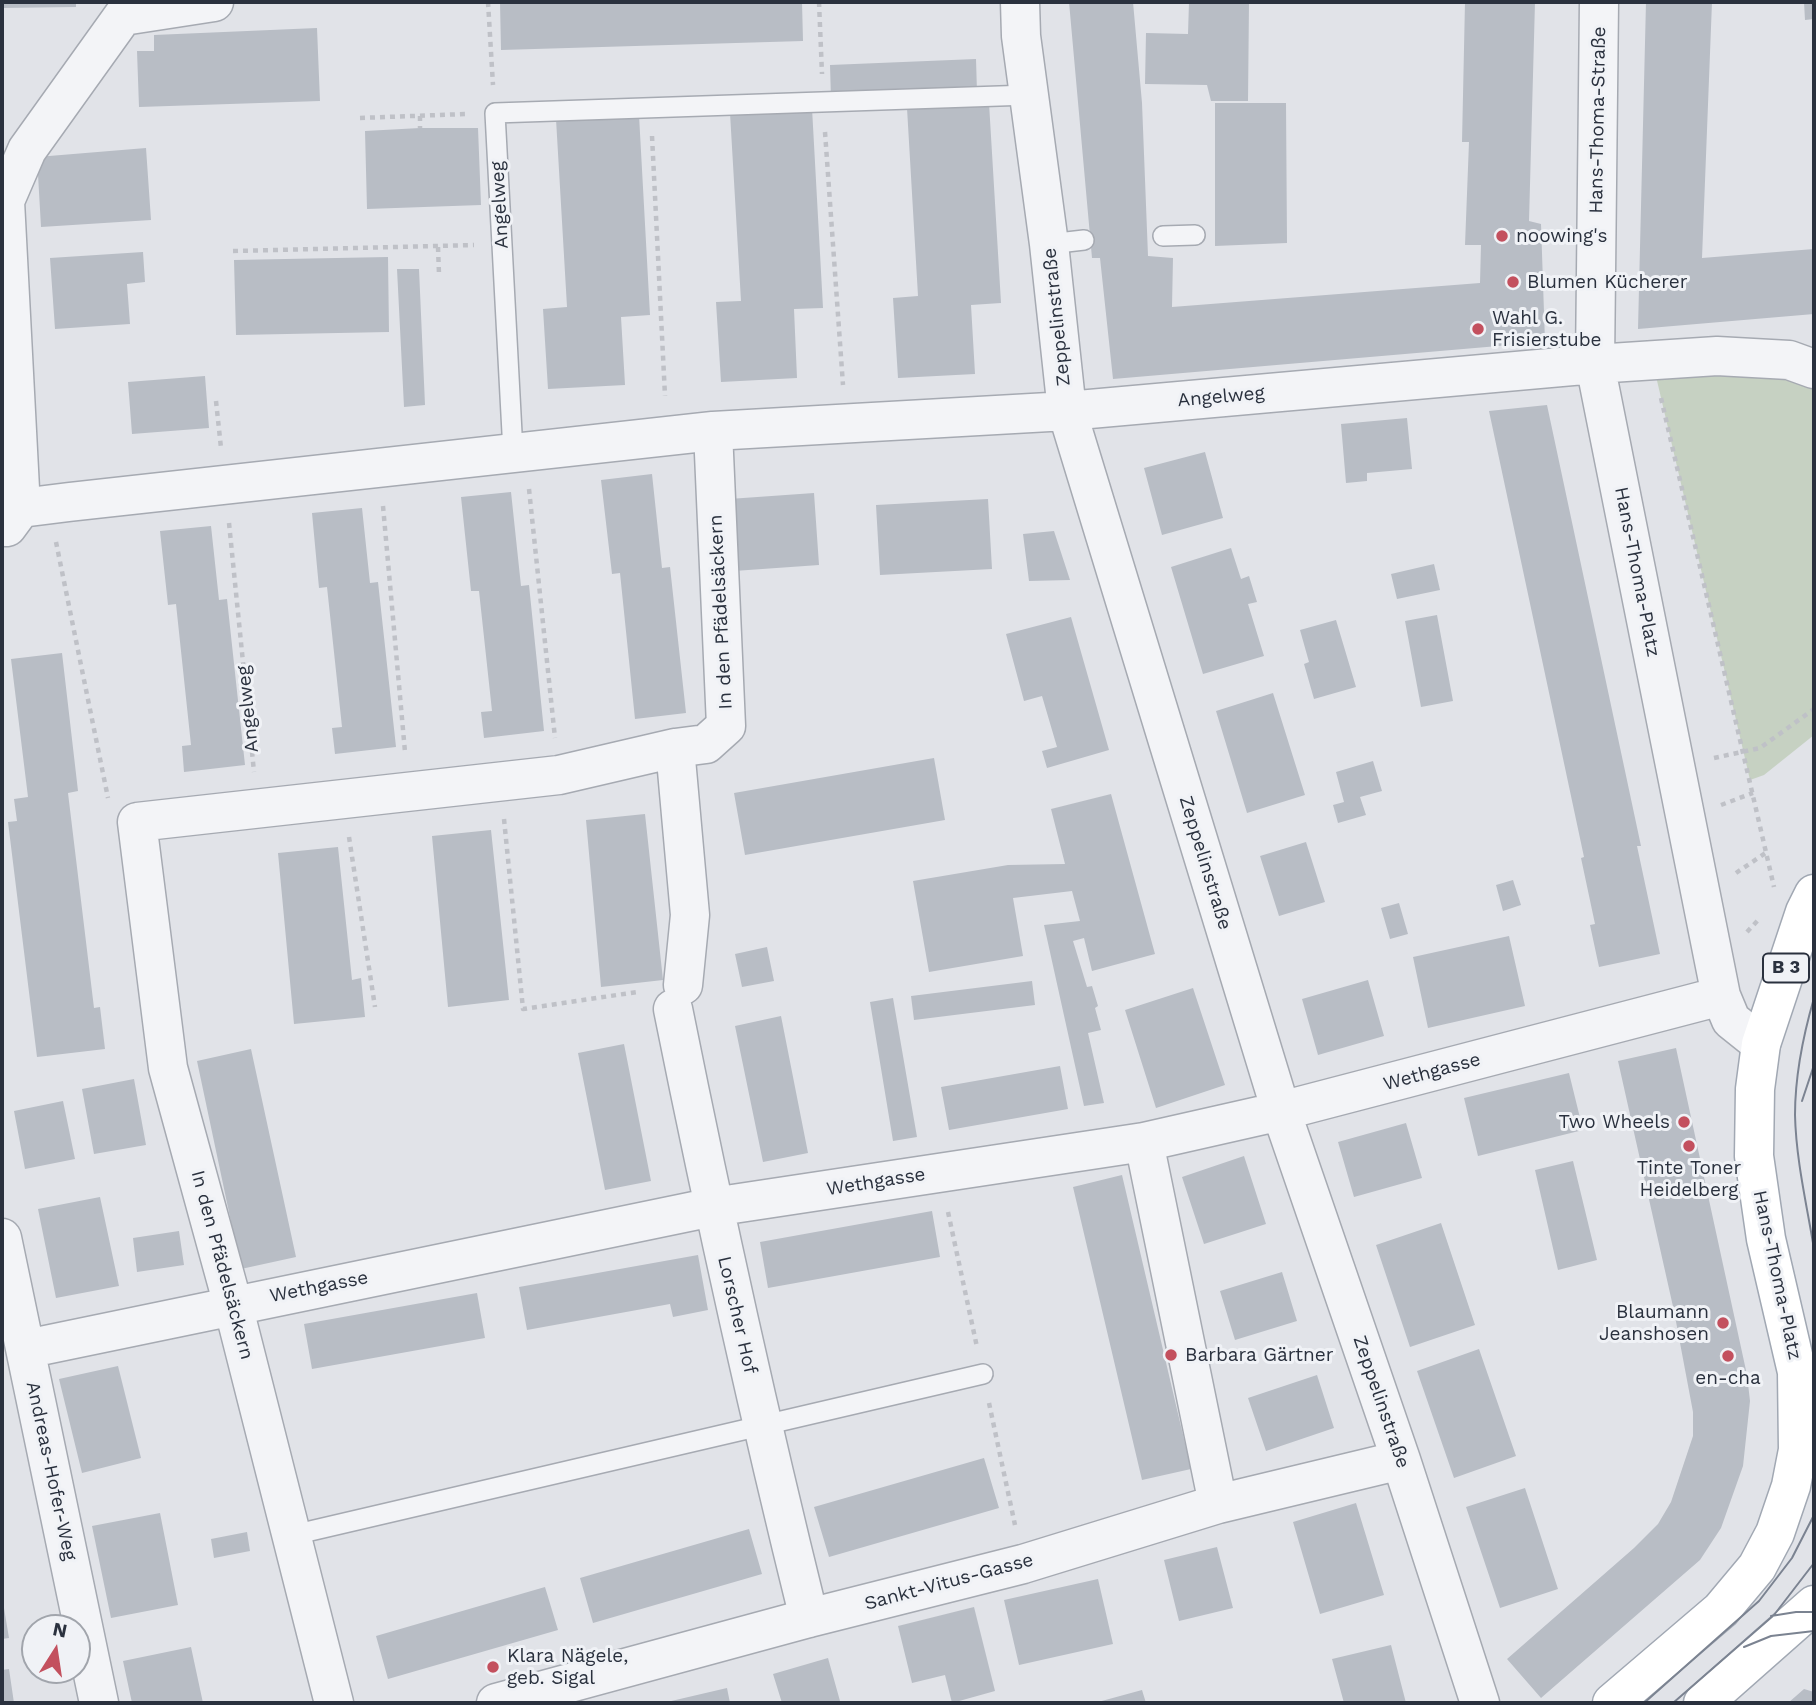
<!DOCTYPE html>
<meta charset="utf-8">
<style>
body{margin:0}
#map{position:relative;width:1816px;height:1705px;overflow:hidden;background:#e1e3e8;font-family:"Work Sans",sans-serif}
canvas{display:block}
.frame{position:absolute;inset:0;border:4px solid #2a313e;pointer-events:none}
.north{position:absolute;left:21px;top:1614px;width:70px;height:70px;box-sizing:border-box;background:#f0f2f6;border:2px solid #a1a5ac;border-radius:50%;rotate:12deg;font-size:19px;font-weight:700;line-height:28px;text-align:center;color:#2a313e}
.north::after{content:'';display:block;margin:auto;width:24px;height:32px;background:#c3505e;clip-path:polygon(50% 0,100% 100%,50% 72%,0 100%)}
</style>
<div id="map">
<canvas width="1816" height="1705"></canvas>
<div class="frame"></div>
<div class="north">N</div>
</div>
<script>
const ctx = document.querySelector('canvas').getContext('2d');
ctx.lineJoin = 'round';
function paint(path, color) { ctx.fillStyle = color; ctx.fill(path, 'evenodd'); }
function strokePath(path, color, width, dash) { ctx.strokeStyle = color; ctx.lineWidth = width; ctx.lineCap = dash ? 'butt' : 'round'; ctx.setLineDash(dash || []); ctx.stroke(path); }
function label(font, color, halo, rows, align = 'center') {
  ctx.font = font + ' "Work Sans",sans-serif'; ctx.lineWidth = 6; ctx.setLineDash([]); ctx.textBaseline = 'middle'; ctx.strokeStyle = halo; ctx.fillStyle = color; for (const [text, x, y, turn = 0] of rows) {
    ctx.save(); ctx.translate(x, y); ctx.rotate((+turn || 0) * Math.PI / 180); ctx.textAlign = isNaN(turn) ? turn : align; if (halo) ctx.strokeText(text, 0, 0); ctx.fillText(text, 0, 0); ctx.restore();
  }
}
const green = new Path2D(`
 M1709 365 1814 382V735L1764 775 1750 780 1655 372Z`);
const building = new Path2D(`
 M2 2H76V7L2 8Z
 M500 2H802L803 41 501 50Z
 M1069 2H1133L1142 103 1148 256 1173 258 1172 307 1480 283 1481 245H1465L1469 142H1462L1465 2H1535L1529 221 1541 224 1545 342 1113 379 1100 258H1092Z
 M1189 2H1249L1248 101H1211L1207 85 1145 84 1146 33 1188 34Z
 M1646 2H1712L1702 258 1814 249V314L1638 329Z
 M1804 2H1814V19L1805 20Z
 M317 28 320 101 139 107 137 51H154V35Z
 M976 59 977 92 831 99 830 65Z
 M989 103 1001 303 971 305 975 374 898 378 893 298 918 296 907 108Z
 M1215 103H1286L1287 243 1215 246Z
 M812 108 823 308 794 309 797 378 721 382 716 302 741 301 730 113Z
 M639 115 650 315 621 317 625 385 548 389 543 309 567 307 556 119Z
 M420 128H478L481 205 367 209 365 131Z
 M146 148 151 220 41 227 37 157Z
 M143 252 145 282 127 284 130 324 55 329 50 258Z
 M388 257 389 332 236 335 234 260Z
 M397 269H419L425 405 404 407Z
 M205 376 209 428 132 434 128 382Z
 M1547 405 1641 846H1637L1660 954 1599 967 1590 925 1595 924 1581 858 1584 857 1489 411Z
 M1407 418 1412 469 1367 473V481L1346 483 1341 424Z
 M1205 452 1223 518 1162 535 1144 468Z
 M652 474 662 568 670 567 686 713 635 719 620 573 612 574 601 480Z
 M511 492 521 586 529 585 544 731 484 738 481 712 492 711 479 591H471L461 497Z
 M814 493 819 565 734 571 729 499Z
 M988 499 992 569 880 575 876 505Z
 M362 508 370 583 378 582 396 747 335 754 332 728 342 727 327 587 319 588 312 513Z
 M211 526 219 600 227 599 245 765 184 772 182 746 191 745 176 604 168 605 160 531Z
 M1054 531 1070 580 1029 581 1023 534Z
 M1231 548 1241 579 1249 576 1257 602 1248 604 1264 656 1203 674 1171 567Z
 M1434 564 1440 590 1397 599 1391 574Z
 M1437 615 1453 701 1421 707 1405 621Z
 M1071 617 1109 750 1047 768 1042 751 1057 747 1042 696 1024 701 1006 634Z
 M1336 620 1356 687 1314 699 1304 664 1309 662 1300 630Z
 M62 653 78 791 68 793 94 1008 100 1007 105 1049 37 1057 8 822 17 821 14 799 28 797 11 659Z
 M1273 693 1305 795 1247 813 1216 711Z
 M934 758 945 820 745 855 734 793Z
 M1373 761 1382 791 1360 797 1366 815 1338 823 1333 805 1344 802 1336 772Z
 M1111 794 1155 954 1092 971 1084 938 1073 941 1087 987 1092 986 1098 1006 1095 1008 1101 1030 1088 1033 1104 1103 1084 1106 1044 925 1080 921 1072 891 1013 898 1023 956 929 972 913 881 1008 865 1065 864 1051 809Z
 M645 814 663 980 601 987 586 820Z
 M491 830 509 1000 448 1007 432 836Z
 M1306 842 1325 902 1279 916 1260 856Z
 M338 847 352 980 361 978 365 1017 294 1024 278 853Z
 M1513 880 1521 905 1503 911 1496 885Z
 M1399 903 1408 934 1390 939 1381 908Z
 M1509 936 1525 1006 1428 1028 1413 957Z
 M767 947 774 981 742 987 735 954Z
 M1368 980 1384 1036 1318 1055 1302 999Z
 M1032 981 1035 1005 914 1020 911 996Z
 M1193 988 1225 1085 1156 1108 1125 1010Z
 M893 998 917 1137 893 1141 870 1002Z
 M781 1016 808 1153 763 1162 735 1026Z
 M624 1044 651 1181 605 1190 578 1053Z
 M1676 1048 1747 1375 1750 1401 1743 1466 1721 1528 1700 1560 1541 1698 1507 1659 1634 1548 1658 1524 1671 1502 1693 1436V1412L1674 1311 1618 1061Z
 M251 1049 296 1257 241 1269 197 1061Z
 M1060 1066 1068 1109 949 1130 941 1087Z
 M1569 1073 1583 1130 1478 1156 1464 1098Z
 M134 1079 146 1145 94 1154 82 1089Z
 M63 1101 75 1159 25 1169 14 1111Z
 M1406 1123 1422 1178 1354 1197 1338 1142Z
 M1244 1156 1266 1224 1204 1244 1182 1177Z
 M1573 1161 1597 1260 1558 1270 1535 1170Z
 M1122 1175 1191 1469 1142 1480 1073 1187Z
 M100 1197 119 1286 56 1298 38 1209Z
 M932 1211 940 1257 768 1288 760 1242Z
 M1441 1223 1475 1325 1410 1347 1376 1245Z
 M179 1231 184 1265 137 1272 133 1238Z
 M698 1255 708 1310 673 1317 670 1304 527 1330 519 1287Z
 M1282 1272 1297 1321 1235 1340 1220 1291Z
 M477 1293 485 1338 312 1369 304 1324Z
 M1479 1349 1516 1456 1454 1478 1417 1371Z
 M118 1366 141 1458 82 1473 59 1379Z
 M1317 1375 1334 1428 1266 1451 1248 1398Z
 M984 1458 999 1508 829 1557 814 1507Z
 M1525 1488 1558 1589 1500 1608 1466 1507Z
 M1356 1503 1384 1595 1320 1614 1293 1522Z
 M160 1513 178 1605 111 1618 92 1526Z
 M749 1529 762 1574 593 1623 580 1578Z
 M247 1532 250 1551 214 1558 211 1539Z
 M1217 1547 1233 1608 1179 1621 1164 1560Z
 M1098 1579 1113 1644 1019 1665 1004 1600Z
 M545 1587 558 1630 388 1679 376 1636Z
 M2 1596 9 1638 2 1639Z
 M974 1607 995 1691 952 1703 945 1675 912 1683 898 1626Z
 M1391 1645 1406 1703H1344L1332 1659Z
 M191 1647 203 1703H132L123 1661Z
 M828 1658 840 1701 833 1703H782L773 1674Z
 M9 1669 14 1703H2V1670Z
 M727 1688 730 1703H667V1702Z
 M1804 1689 1814 1692V1703H1788Z
 M1142 1690 1146 1703H1098V1702Z`);
const path = new Path2D(`
 M488 2 493 85
 M819 2 822 74
 M420 116V128
 M360 118 466 114
 M825 132 843 385
 M652 136 665 396
 M438 247 439 274
 M233 251 474 245
 M1661 398 1774 887
 M216 401 221 448
 M529 489 555 738
 M383 506 405 752
 M229 523 254 772
 M56 542 108 798
 M1714 758 1760 748 1814 709
 M1721 805 1753 793
 M504 819 523 1009 637 992
 M349 837 375 1007
 M1736 873 1767 852
 M1747 932 1760 918
 M948 1212 977 1347
 M989 1403 1015 1525`);
const service = new Path2D(`
 M1163 236 1195 235
 M1049 244 1084 240
 M513 452 495 113 1029 95
 M293 1535 983 1374`);
const minor = new Path2D(`
 M1020 2 1021 36 1049 244 1067 411 1281 1111 1401 1460 1480 1703
 M1599 2 1595 364 1721 996 1731 1020 1761 1044
 M2 514 21 508 69 502 713 431 1067 411 1595 364 1717 356 1789 360 1814 369
 M7 527 21 508 5 201 27 150 123 16 214 2
 M675 748 690 915 683 985
 M673 1009C714 1213 759 1416 809 1618
 M1144 1142 1218 1504
 M2 1238 99 1703
 M26 1349 713 1207 1144 1142 1281 1111 1721 996
 M334 1703 233 1305 168 1068 137 822 559 775 675 748 706 744 726 726 713 431
 M496 1703 809 1618 1023 1564 1218 1504 1401 1460`);
const primary = new Path2D(`
 M1612 1703 1721 1610 1757 1567 1775 1533 1791 1486 1798 1450 1797 1372 1766 1239 1754 1156 1755 1089 1761 1044 1805 912 1814 894
 M1703 1703 1814 1605`);
const tram = new Path2D(`
 M1814 998C1803 1036 1795 1076 1795 1115 1796 1160 1807 1206 1814 1249
 M1802 1101 1814 1065
 M1771 1616 1796 1612H1814
 M1744 1647 1771 1636 1814 1631
 M1644 1703 1759 1601 1792 1558 1814 1515
 M1673 1703 1774 1615 1814 1563`);
const markers = [
 [1502,236,7,"#c3505e"],
 [1513,282,7,"#c3505e"],
 [1478,329,7,"#c3505e"],
 [1684,1122,7,"#c3505e"],
 [1689,1146,7,"#c3505e"],
 [1723,1323,7,"#c3505e"],
 [1171,1355,7,"#c3505e"],
 [1728,1356,7,"#c3505e"],
 [493,1667,7,"#c3505e"]
];
const shields = [
 [1786,968,46]
];
const shieldNames = [
 ["B 3",1786,968]
];
const streetNames = [
 ["Hans-Thoma-Straße",1598,120,-89],
 ["Angelweg",500,205,-93],
 ["Zeppelinstraße",1057,317,-96],
 ["Angelweg",1221,397,-5],
 ["Hans-Thoma-Platz",1637,572,79],
 ["In den Pfädelsäckern",721,612,-93],
 ["Angelweg",248,709,-96],
 ["Zeppelinstraße",1205,863,73],
 ["Wethgasse",1432,1072,-15],
 ["Wethgasse",876,1182,-9],
 ["In den Pfädelsäckern",222,1265,75],
 ["Hans-Thoma-Platz",1777,1275,78],
 ["Wethgasse",319,1287,-11],
 ["Lorscher Hof",737,1315,77],
 ["Zeppelinstraße",1381,1402,71],
 ["Andreas-Hofer-Weg",51,1471,78],
 ["Sankt-Vitus-Gasse",949,1582,-15]
];
const poiNames = [
 ["noowing's",1516,236],
 ["Blumen Kücherer",1527,282],
 ["Wahl G.",1492,318],
 ["Frisierstube",1492,340],
 ["Two Wheels",1670,1122,"right"],
 ["Tinte Toner",1689,1168,"center"],
 ["Heidelberg",1689,1190,"center"],
 ["Blaumann",1709,1312,"right"],
 ["Jeanshosen",1709,1334,"right"],
 ["Barbara Gärtner",1185,1355],
 ["en-cha",1728,1378,"center"],
 ["Klara Nägele,",507,1656],
 ["geb. Sigal",507,1678]
];
paint(green, '#c6d1c2');
paint(building, '#b8bdc5');
strokePath(service, '#a6aab2', 22);
strokePath(minor, '#a6aab2', 41);
strokePath(primary, '#a1a8b3', 41);
strokePath(path, '#bfc1c7', 4.5, [5, 5]);
strokePath(service, '#f3f4f7', 19);
strokePath(minor, '#f3f4f7', 38);
strokePath(primary, '#fff', 38);
strokePath(tram, '#7b8391', 2);
for (const [x, y, r, color] of markers) { const dot = new Path2D(); dot.arc(x, y, r, 0, 2 * Math.PI); ctx.fillStyle = color; ctx.fill(dot); strokePath(dot, '#f0f2f6', 2.5); }
for (const [x, y, w] of shields) { const box = new Path2D(); box.roundRect(x - w / 2, y - 14.5, w, 29, 5); ctx.fillStyle = '#f0f2f6'; ctx.fill(box); strokePath(box, '#2a313e', 2); }
label('bold 18px', '#2a313e', null, shieldNames);
label('19px', '#2a313e', '#f0f2f6', streetNames);
label('19px', '#2a313e', '#f0f2f6', poiNames, 'left');
</script>
